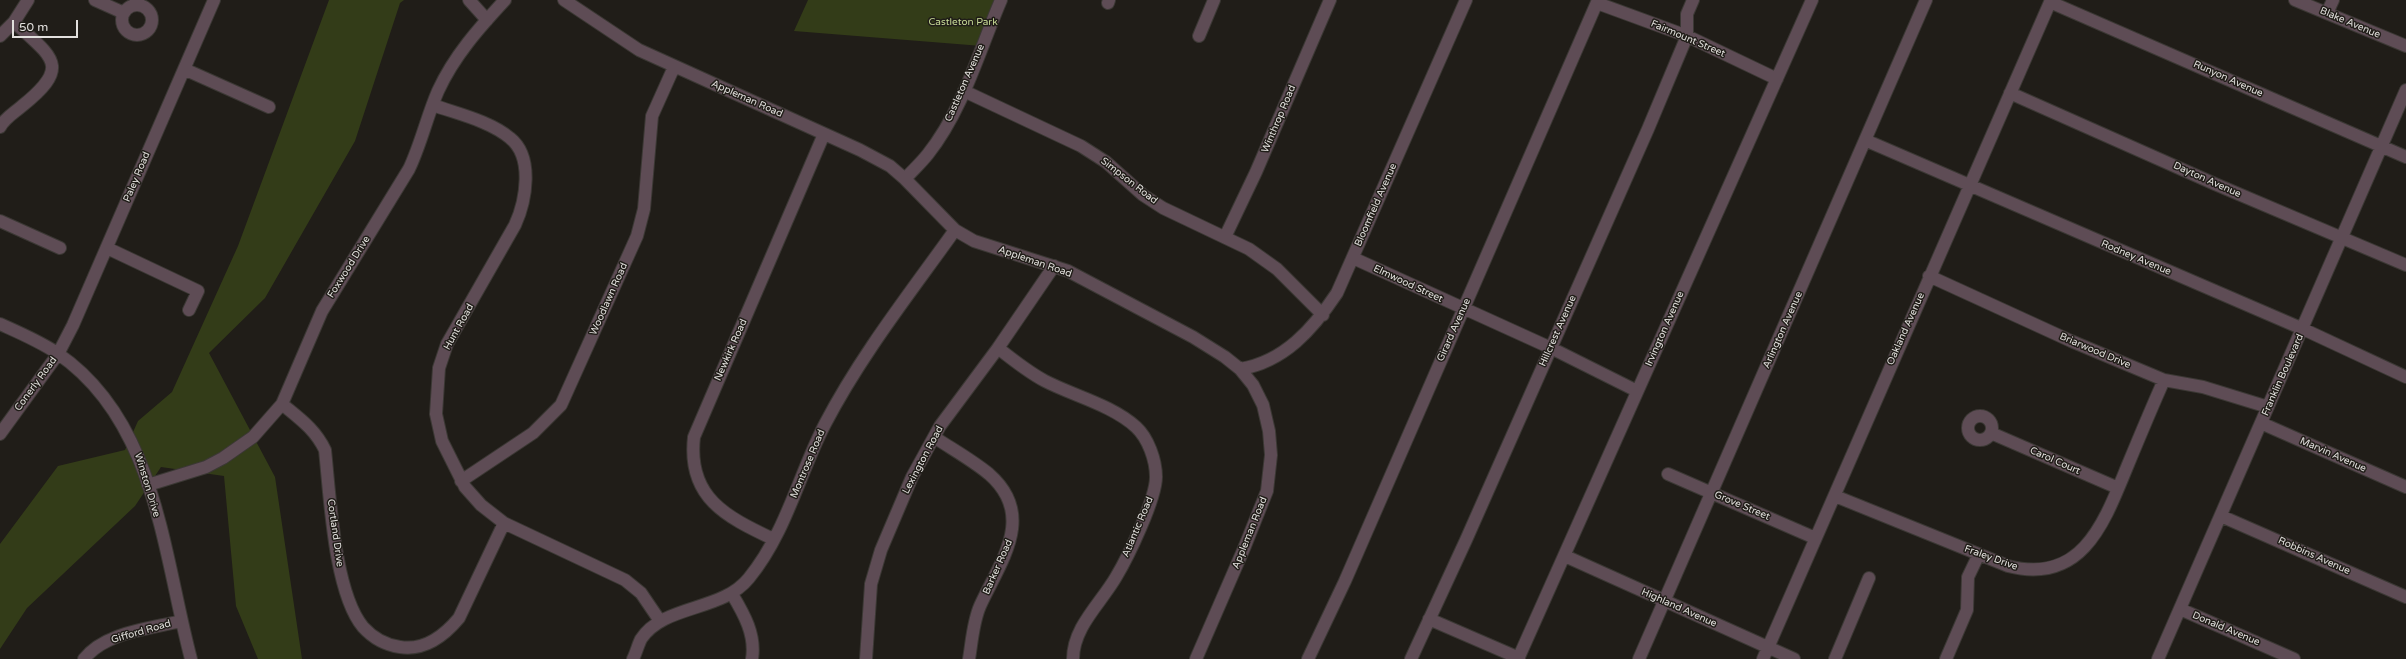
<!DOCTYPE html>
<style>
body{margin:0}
#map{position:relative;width:2406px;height:659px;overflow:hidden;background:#201d18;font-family:"Varela Round",sans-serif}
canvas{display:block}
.scale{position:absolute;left:12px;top:20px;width:66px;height:18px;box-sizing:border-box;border:2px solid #e2e0dd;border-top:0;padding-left:5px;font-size:12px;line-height:14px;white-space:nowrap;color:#e2e0dd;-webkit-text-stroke:3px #201d18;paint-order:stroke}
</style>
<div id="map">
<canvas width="2406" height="659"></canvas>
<div class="scale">50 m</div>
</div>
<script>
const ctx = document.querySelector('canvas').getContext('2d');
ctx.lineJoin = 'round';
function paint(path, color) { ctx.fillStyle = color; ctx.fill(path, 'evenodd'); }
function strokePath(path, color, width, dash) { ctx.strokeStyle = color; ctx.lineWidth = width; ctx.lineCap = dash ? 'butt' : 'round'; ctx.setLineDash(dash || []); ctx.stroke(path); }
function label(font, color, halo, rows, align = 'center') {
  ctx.font = font + ' "Varela Round",sans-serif'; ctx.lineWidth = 3; ctx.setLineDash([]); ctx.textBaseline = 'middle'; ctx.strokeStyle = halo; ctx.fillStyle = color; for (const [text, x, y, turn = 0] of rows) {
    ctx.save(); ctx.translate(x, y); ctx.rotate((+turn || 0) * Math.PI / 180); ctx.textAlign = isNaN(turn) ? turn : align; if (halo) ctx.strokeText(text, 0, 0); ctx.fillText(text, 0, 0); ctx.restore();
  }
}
const green = new Path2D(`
 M329 0H404L400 3 355 141 265 298 209 353 275 477 302 659H258L236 606 224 476 161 467 135 506 27 608 0 649V544L58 466 125 450 138 421 172 392 238 246Z
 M808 0H1002L982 46 794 31Z`);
const minor = new Path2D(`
 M95 0 124 13
 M469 0 487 20
 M564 0 639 50 860 150 890 166 905 179 955 230 974 241 1068 271 1193 337 1225 357 1240 369 1253 385 1263 405 1269 431 1271 455 1267 491 1245 546 1196 659
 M2295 0 2406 46
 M2050 2 2406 157
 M1108 3 1109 0
 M1597 3 1687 36 1777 79
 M122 20a15 15 0 1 1 30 0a15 15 0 1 1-30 0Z
 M2327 13 2333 0
 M0 36 14 22 28 0
 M1199 36 1214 0
 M184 69 269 107
 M964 91 1081 146 1106 162 1143 195 1163 208 1249 249 1277 269 1323 315
 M2010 93 2215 184 2406 265
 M433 105C458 114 490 121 510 138 534 157 526 201 515 225L447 344 439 368 436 414 442 441 465 487 481 505 504 523 625 580 641 593 660 621
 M0 127C5 118 14 113 22 106 72 66 53 58 14 22
 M1865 140 2303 329 2406 377
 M905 179C912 171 921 163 928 154 963 110 979 51 1001 0
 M0 221 60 248
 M1225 237 1256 172 1330 0
 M107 248 198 291 189 310
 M1353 258 1551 348 1637 391
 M1929 276 2071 341 2164 380 2203 387 2268 407
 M0 324C20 333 39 341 57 353 156 420 163 553 191 659
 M998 348C1013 360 1028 372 1045 381 1074 396 1112 405 1136 427 1148 438 1156 460 1156 477 1156 499 1128 557 1116 577 1101 603 1073 627 1073 659
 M1240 369C1284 362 1313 329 1337 293L1466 0
 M282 404C300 419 315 429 325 450 330 496 334 592 363 627 373 638 385 645 400 647 425 651 444 636 459 618L504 523
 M1968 428a12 12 0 1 1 24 0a12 12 0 1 1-24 0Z
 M2261 423 2406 487
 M1991 433 2118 488
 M0 434 58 354 73 325 214 0
 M934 437C952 449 972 460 989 474 1037 516 1000 562 980 606 973 622 972 641 969 659
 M1668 474 1815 538
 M461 481 533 433 561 405 637 236 644 209 652 116 674 67
 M148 485 206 467 223 458 253 437 282 404 322 311 409 169C421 144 427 116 438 91 454 56 479 28 505 0
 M1835 496 2008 566C2082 585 2104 523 2127 467 2139 438 2151 409 2164 380
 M2221 516 2406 597
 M773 539C727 517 687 498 694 437L824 134
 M1565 556 1794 659
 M732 594C744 614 756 635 752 659
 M2180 609 2294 659
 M1429 619 1519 658
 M84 659C105 632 150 629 181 621
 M633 659C636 653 638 645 641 639 664 604 722 612 749 578 786 533 799 474 825 424 861 355 910 293 955 230
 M866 659 871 584 881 550 912 477 940 426 998 348 1054 266
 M1308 659 1345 581 1598 0
 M1411 659 1466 540 1648 129 1687 36V14L1693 0
 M1518 659 1812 0
 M1639 659 1926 0
 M1763 659 2051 0
 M1835 659 1869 578
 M1946 659 1967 610 1968 577 1979 554
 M2158 659 2406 90`);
const parkNames = [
 ["Castleton Park",963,22]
];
const streetNames = [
 ["Blake Avenue",2350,23,23],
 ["Fairmount Street",1688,39,23],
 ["Runyon Avenue",2228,79,24],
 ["Castleton Avenue",965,83,-66],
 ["Appleman Road",747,99,24],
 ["Winthrop Road",1279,119,-67],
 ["Paley Road",137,177,-67],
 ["Dayton Avenue",2207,180,24],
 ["Simpson Road",1129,181,38],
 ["Bloomfield Avenue",1376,205,-66],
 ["Rodney Avenue",2136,258,23],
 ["Appleman Road",1035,262,19],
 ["Foxwood Drive",349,267,-58],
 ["Elmwood Street",1408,284,25],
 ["Woodlawn Road",609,299,-66],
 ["Hunt Road",459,327,-61],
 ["Irvington Avenue",1665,329,-66],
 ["Oakland Avenue",1906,329,-66],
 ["Girard Avenue",1454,330,-66],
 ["Arlington Avenue",1783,330,-66],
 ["Hillcrest Avenue",1558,331,-66],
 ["Newkirk Road",731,350,-66],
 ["Briarwood Drive",2095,351,23],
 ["Franklin Boulevard",2283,375,-66],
 ["Conerly Road",36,384,-54],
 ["Marvin Avenue",2333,455,24],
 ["Lexington Road",923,460,-62],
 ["Carol Court",2055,461,24],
 ["Montrose Road",808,464,-67],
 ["Winston Drive",147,485,73],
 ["Grove Street",1742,506,23],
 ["Atlantic Road",1138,527,-67],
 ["Cortland Drive",335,533,82],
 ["Appleman Road",1250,533,-68],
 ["Robbins Avenue",2314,556,24],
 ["Fraley Drive",1991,558,20],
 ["Barker Road",998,567,-66],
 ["Highland Avenue",1679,608,24],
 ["Donald Avenue",2226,629,23],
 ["Gifford Road",141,632,-16]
];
paint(green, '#333c18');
strokePath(minor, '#3b3834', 14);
strokePath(minor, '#5e4c55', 12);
label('10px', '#c7da96', '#201d18', parkNames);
label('10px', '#e2e0dd', '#201d18', streetNames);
</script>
